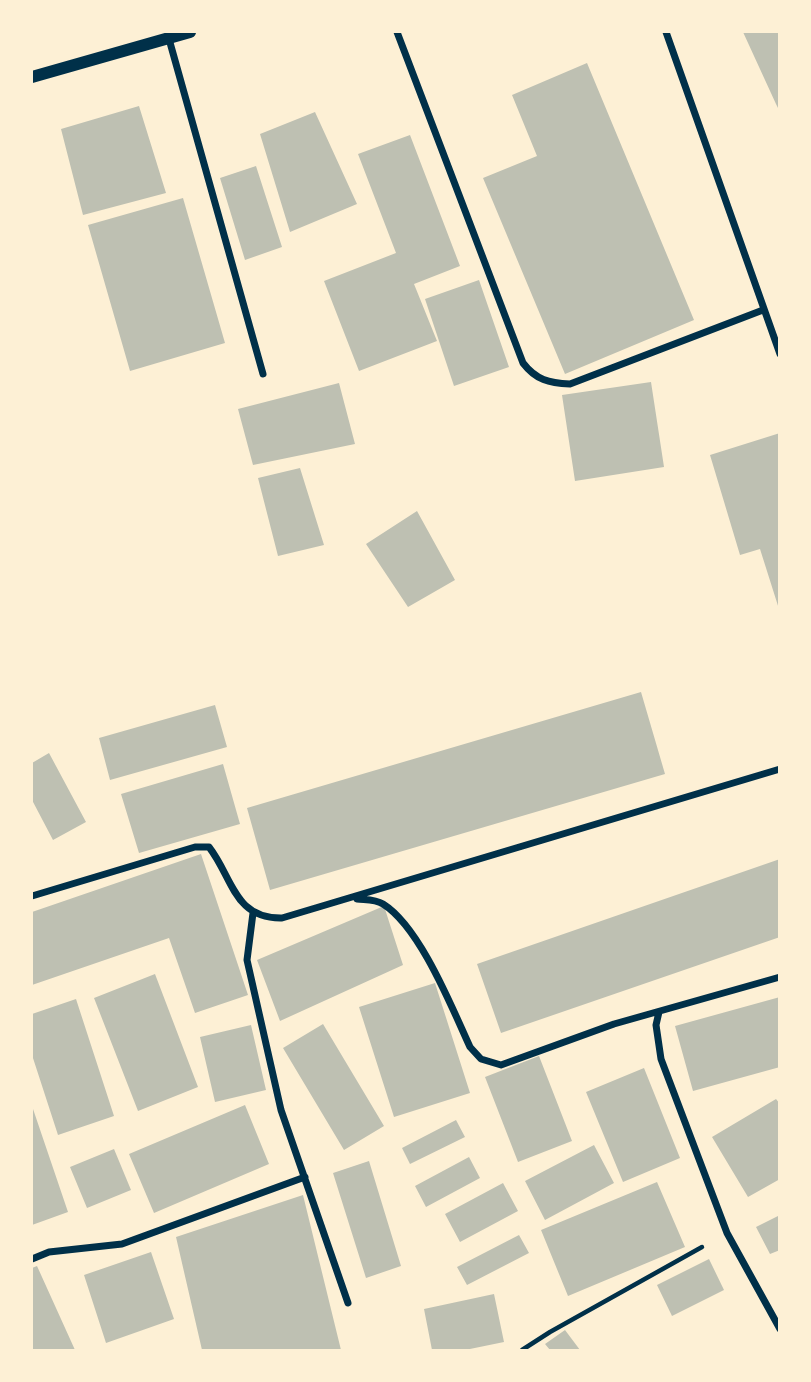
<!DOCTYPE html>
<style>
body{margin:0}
#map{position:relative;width:811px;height:1382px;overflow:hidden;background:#fdf0d5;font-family:Signika,sans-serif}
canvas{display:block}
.frame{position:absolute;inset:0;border:33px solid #fdf0d5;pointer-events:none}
</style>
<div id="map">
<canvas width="811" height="1382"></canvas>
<div class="frame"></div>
</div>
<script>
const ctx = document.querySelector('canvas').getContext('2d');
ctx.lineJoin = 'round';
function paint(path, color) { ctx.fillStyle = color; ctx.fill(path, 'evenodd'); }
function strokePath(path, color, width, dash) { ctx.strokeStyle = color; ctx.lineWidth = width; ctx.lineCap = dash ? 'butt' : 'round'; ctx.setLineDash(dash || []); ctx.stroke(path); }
const building = new Path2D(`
 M743 32H780V112L776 104Z
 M587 63 694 320 565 374 483 178 537 156 512 95Z
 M139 106 166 193 83 215 61 129Z
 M315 112 357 204 290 232 260 134Z
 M410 135 460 266 414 284 437 341 359 371 324 281 396 253 358 154Z
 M256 166 282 247 245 260 220 178Z
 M183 198 225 343 130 371 88 225Z
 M479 280 509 367 454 386 425 299Z
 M651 382 664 467 575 481 562 395Z
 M339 383 355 444 253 465 238 409Z
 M780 433V609H779L760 549 740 555 710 455Z
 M300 468 324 545 278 556 258 478Z
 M417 511 455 580 408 607 366 544Z
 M641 692 665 774 270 890 247 808Z
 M215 705 227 747 110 780 99 738Z
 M49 753 86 822 53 840 32 800V763Z
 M223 764 240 824 139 853 121 794Z
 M201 854 248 995 195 1013 169 938 32 985V912Z
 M780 859V937L501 1033 477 964Z
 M384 906 403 965 280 1021 257 960Z
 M155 974 198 1087 138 1111 94 998Z
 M435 983 470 1093 394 1117 359 1007Z
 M780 997V1067L693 1091 675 1026Z
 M76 999 114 1116 58 1135 32 1055V1014Z
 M323 1024 384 1126 344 1150 283 1048Z
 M251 1025 266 1090 215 1102 200 1037Z
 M539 1056 572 1141 518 1162 485 1077Z
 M644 1068 680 1158 623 1182 586 1092Z
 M776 1099 780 1104V1179L748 1197 712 1137Z
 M245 1105 269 1164 154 1213 129 1154Z
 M32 1106 68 1212 32 1225Z
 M456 1120 465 1137 410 1164 402 1148Z
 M594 1145 614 1183 545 1220 525 1181Z
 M114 1149 131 1190 87 1208 70 1167Z
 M469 1157 480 1178 426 1207 415 1186Z
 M369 1161 401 1266 366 1278 333 1173Z
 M657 1182 685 1247 568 1296 541 1230Z
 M503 1183 518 1211 460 1242 445 1214Z
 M303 1195 341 1350H202L176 1237Z
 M780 1215V1250L770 1254 756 1227Z
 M519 1235 529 1253 467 1285 457 1267Z
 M151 1252 174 1319 106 1343 84 1275Z
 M709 1259 724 1290 672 1316 657 1285Z
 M37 1266 75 1350H32V1268Z
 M494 1294 504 1342 465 1350H432L424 1309Z
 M565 1330 580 1350H550L545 1344Z`);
const path = new Path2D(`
 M522 1350 550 1332 702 1247`);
const minor = new Path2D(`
 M397 32 523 363C536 380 549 383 570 384L763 310
 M666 32 780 354
 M169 39 263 374
 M32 896 195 847H209C233 878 234 919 282 918L780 769
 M357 899C366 900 375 899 383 904 420 927 452 1008 470 1047L481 1059 501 1065 614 1024 780 977
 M253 913 247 960 281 1110 348 1303
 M659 1012 656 1025 661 1059 727 1233 780 1329
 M32 1259 49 1252 122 1244 305 1177`);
const tertiary = new Path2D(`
 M32 77 190 32`);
paint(building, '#bec0b2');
strokePath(path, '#003049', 4.5);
strokePath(minor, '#003049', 7);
strokePath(tertiary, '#003049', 12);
</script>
